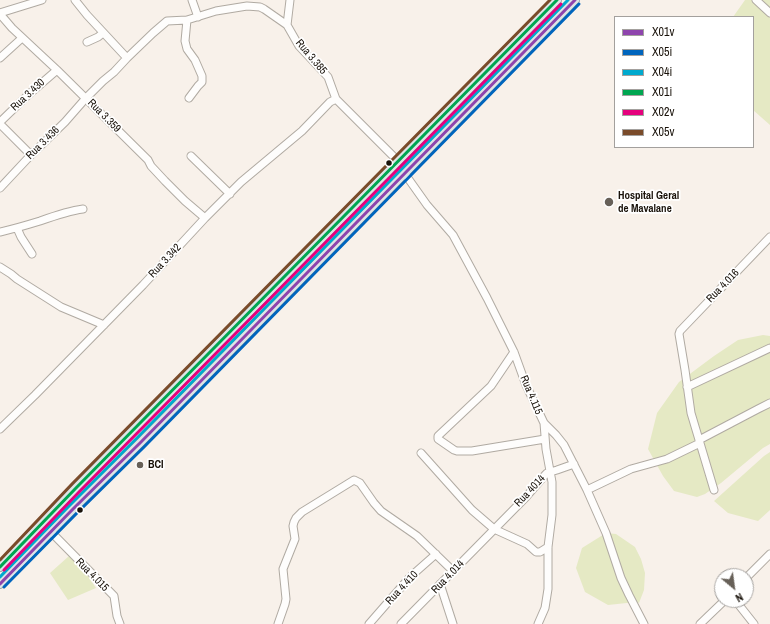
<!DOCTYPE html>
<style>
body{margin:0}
#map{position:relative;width:770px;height:624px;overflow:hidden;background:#f8f1ea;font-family:"Archivo Narrow",sans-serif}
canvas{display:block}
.legend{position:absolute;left:614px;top:16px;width:140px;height:132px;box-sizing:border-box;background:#fff;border:1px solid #a3a09d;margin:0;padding:5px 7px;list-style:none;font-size:12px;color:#19120a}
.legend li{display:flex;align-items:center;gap:8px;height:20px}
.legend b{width:20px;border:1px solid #a3a09d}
.north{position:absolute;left:714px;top:568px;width:40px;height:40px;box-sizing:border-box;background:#fff;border:1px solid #a3a09d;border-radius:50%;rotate:151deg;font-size:11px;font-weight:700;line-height:16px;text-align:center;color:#19120a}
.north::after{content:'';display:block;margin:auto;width:14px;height:18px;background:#676058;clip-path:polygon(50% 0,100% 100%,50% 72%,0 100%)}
</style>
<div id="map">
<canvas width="770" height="624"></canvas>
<ul class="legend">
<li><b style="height:5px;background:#8e44ad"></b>X01v</li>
<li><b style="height:5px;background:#0065bd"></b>X05i</li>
<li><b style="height:5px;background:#00a9ce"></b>X04i</li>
<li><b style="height:5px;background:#00a651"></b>X01i</li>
<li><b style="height:5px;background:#e5007d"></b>X02v</li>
<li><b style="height:5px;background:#7a4b2a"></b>X05v</li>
</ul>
<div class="north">N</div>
</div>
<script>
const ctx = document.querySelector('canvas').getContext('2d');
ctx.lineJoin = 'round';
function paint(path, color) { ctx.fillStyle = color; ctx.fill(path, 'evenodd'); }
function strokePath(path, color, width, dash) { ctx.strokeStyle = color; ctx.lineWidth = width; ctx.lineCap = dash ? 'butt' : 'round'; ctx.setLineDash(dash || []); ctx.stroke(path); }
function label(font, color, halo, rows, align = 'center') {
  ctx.font = font + ' "Archivo Narrow",sans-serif'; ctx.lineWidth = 3.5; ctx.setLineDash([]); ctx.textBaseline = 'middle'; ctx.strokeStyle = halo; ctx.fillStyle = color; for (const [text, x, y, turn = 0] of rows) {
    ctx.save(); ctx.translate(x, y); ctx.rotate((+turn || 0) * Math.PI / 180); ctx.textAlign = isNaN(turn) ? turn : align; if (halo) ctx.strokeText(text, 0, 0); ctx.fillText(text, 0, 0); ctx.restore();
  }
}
const green = new Path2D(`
 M745 0H770V125L753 110V17H733Z
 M763 335 770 336V444L763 448 721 483 705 494 697 497 674 491 663 476 648 449 657 413 679 382 714 356 738 340Z
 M770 452V510L758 521 728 513 714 501 764 456Z
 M606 533 616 534 635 547 641 559 645 573 644 590 639 603 636 602 608 605 585 592 576 568 582 548Z
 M69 556 84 570 96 588 68 600 50 573Z`);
const minor = new Path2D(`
 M75 0 87 15 127 58
 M192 0 198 17
 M290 0 287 25 299 46 328 77 336 99 398 161
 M756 0 770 13
 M0 13 42 0
 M0 14 12 28 57 70 148 160 151 166 165 181 185 201 205 218
 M187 20 185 41 187 49 195 60 202 76V82L198 86 189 98
 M87 42 98 37 103 33
 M0 58 22 38
 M0 122 28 95 57 70
 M0 124 31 155
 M191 156 230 194
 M405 174 427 205 453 235 487 298 514 352 526 385 544 423 556 435 564 445 587 490 606 533 621 578 629 595 644 624
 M0 188 30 156 65 122 86 98 103 81 114 72 127 58 153 33 167 21 187 20 216 11 247 6 260 7 264 9 287 25
 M17 228 21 237 32 254
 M0 232C13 229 27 225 40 221 54 216 68 211 83 209
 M0 267 11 274 17 279 61 307 104 325
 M514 352 491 386 438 436V439L454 450 457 451H472L545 439
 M687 387 770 348
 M0 429 35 395 143 285 205 218 241 182 302 131 330 102 336 99
 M699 440 758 409 770 403
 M421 453 472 510 494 529 527 544 536 552H540L548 547
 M587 490 631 469 667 459 700 443
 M714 490 691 413 685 370 679 334 680 331 770 237
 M51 532 114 596 117 616 120 624
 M746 578 770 554
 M440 584 453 624
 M735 600 754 624
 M278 624 285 604 286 599 283 569 295 539 293 526 294 522 296 518 302 512 354 480 360 483 374 503 381 511 417 536 453 571
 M369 624 410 577 436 554
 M401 624 526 497 545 475 547 473 557 470 574 464
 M538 624 545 608 548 589V547L552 515V482L546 449 544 423
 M700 624 725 600`);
const major = new Path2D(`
 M0 567 76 488 557 0
 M0 584 73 509 140 443 575 0`);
const bus1 = new Path2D(`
 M0 584 73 509 140 443 575 0`);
const bus2 = new Path2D(`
 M4 587 77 513 144 447 579 4`);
const bus3 = new Path2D(`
 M0 577 69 506 136 439 568 0`);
const bus4 = new Path2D(`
 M0 567 76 488 557 0`);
const bus5 = new Path2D(`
 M4 570 80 491 561 4`);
const bus6 = new Path2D(`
 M0 560 72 484 550 0`);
const markers = [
 [389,163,3.5,"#19120a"],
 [609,202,5,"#676058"],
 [140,465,4,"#676058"],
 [80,510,3.5,"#19120a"]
];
const streetNames = [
 ["Rua 3.385",311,57,50],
 ["Rua 3.430",28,95,-43],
 ["Rua 3.359",104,116,45],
 ["Rua 3.436",43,143,-45],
 ["Rua 3.342",165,261,-47],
 ["Rua 4.016",723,286,-46],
 ["Rua 4.115",531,395,67],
 ["Rua 4014",530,491,-47],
 ["Rua 4.015",92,575,45],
 ["Rua 4.014",448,577,-46],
 ["Rua 4.410",402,588,-47]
];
const poiNames = [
 ["Hospital Geral",618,196],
 ["de Mavalane",618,209],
 ["BCI",148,465]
];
paint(green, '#e5e9c4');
strokePath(minor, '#b0aaa2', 9);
strokePath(major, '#96a2a1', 10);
strokePath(minor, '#fefdfc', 7);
strokePath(major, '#dee5e6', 8);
strokePath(bus1, '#8e44ad', 3);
strokePath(bus2, '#0065bd', 3);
strokePath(bus3, '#00a9ce', 3);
strokePath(bus4, '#00a651', 3);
strokePath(bus5, '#e5007d', 3);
strokePath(bus6, '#7a4b2a', 3);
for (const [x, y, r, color] of markers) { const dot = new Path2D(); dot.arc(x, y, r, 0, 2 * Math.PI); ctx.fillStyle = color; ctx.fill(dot); strokePath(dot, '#fff', 1.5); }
label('11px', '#19120a', '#fff', streetNames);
label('bold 11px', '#19120a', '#fff', poiNames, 'left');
</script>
